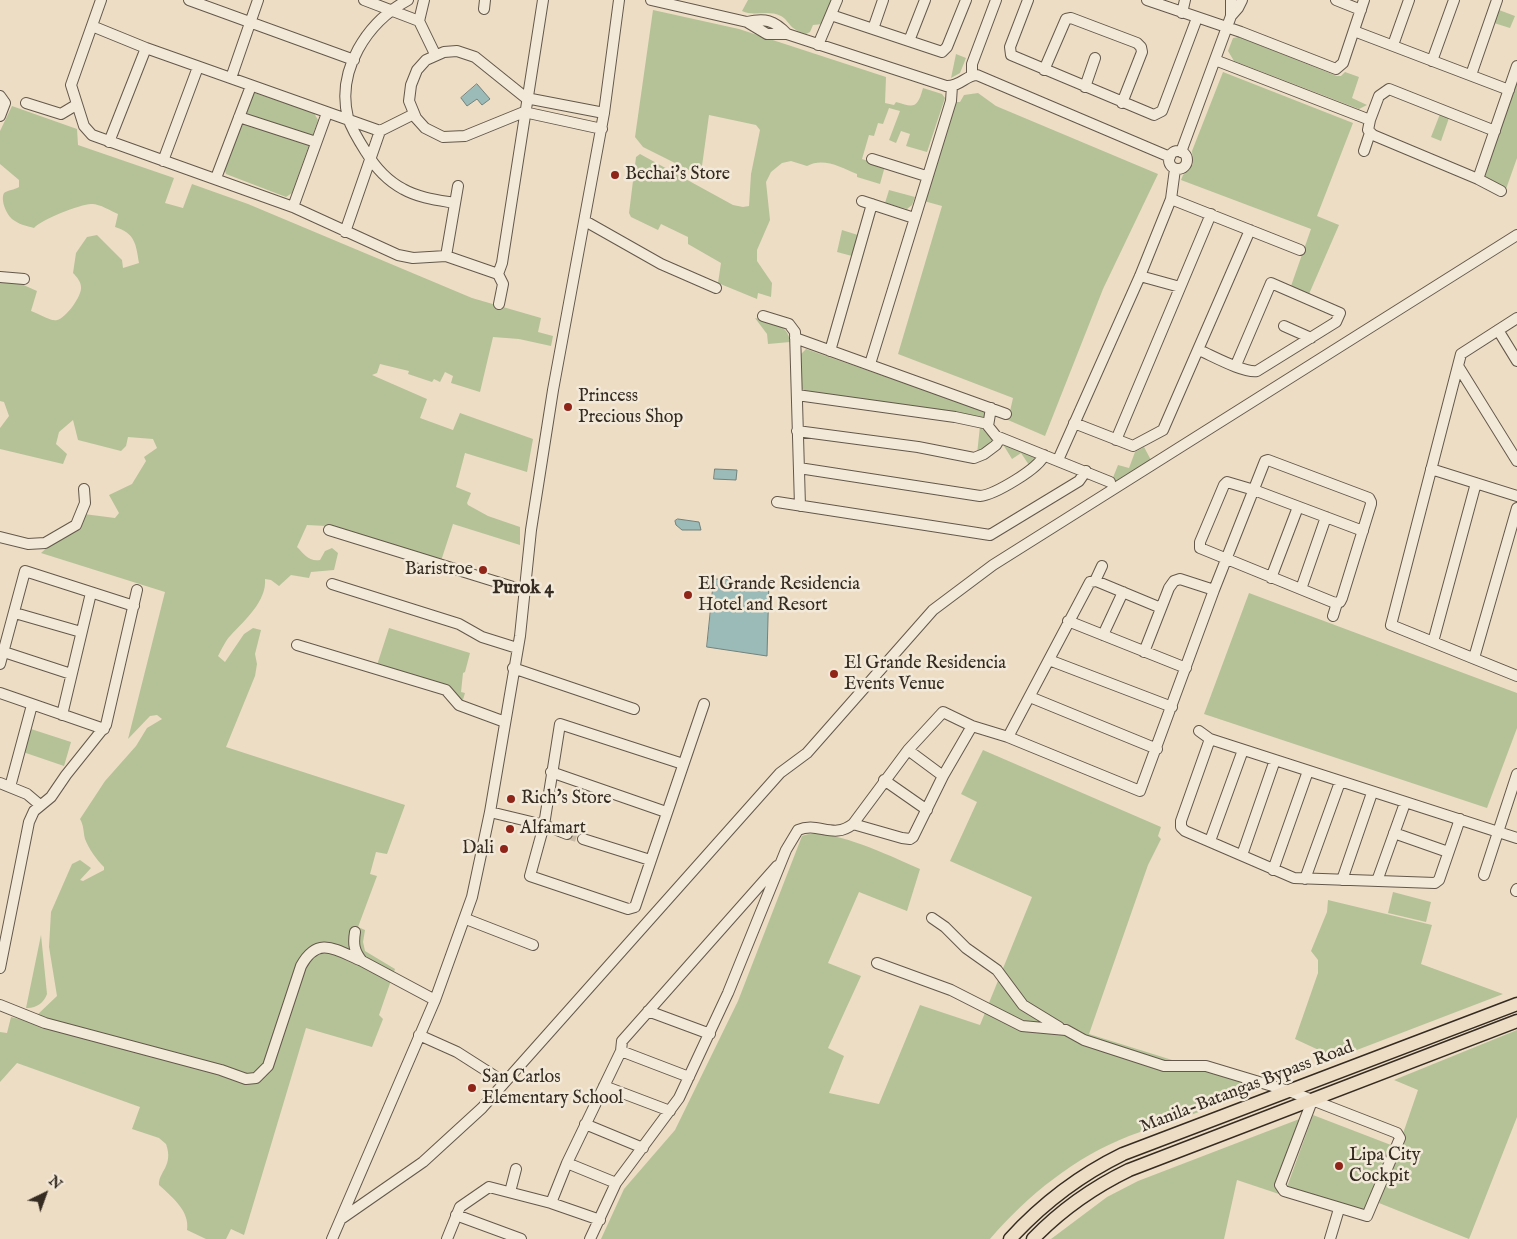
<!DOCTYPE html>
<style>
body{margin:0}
#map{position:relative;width:1517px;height:1239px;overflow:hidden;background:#edddc5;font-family:"IM FELL English",serif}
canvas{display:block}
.north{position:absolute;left:20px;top:1169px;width:50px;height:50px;-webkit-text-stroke:4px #f3e9d9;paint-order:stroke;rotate:42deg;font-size:14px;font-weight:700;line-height:20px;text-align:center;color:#352b21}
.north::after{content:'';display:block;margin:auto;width:18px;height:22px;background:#352b21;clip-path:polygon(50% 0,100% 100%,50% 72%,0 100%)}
</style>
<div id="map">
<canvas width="1517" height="1239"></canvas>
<div class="north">N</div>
</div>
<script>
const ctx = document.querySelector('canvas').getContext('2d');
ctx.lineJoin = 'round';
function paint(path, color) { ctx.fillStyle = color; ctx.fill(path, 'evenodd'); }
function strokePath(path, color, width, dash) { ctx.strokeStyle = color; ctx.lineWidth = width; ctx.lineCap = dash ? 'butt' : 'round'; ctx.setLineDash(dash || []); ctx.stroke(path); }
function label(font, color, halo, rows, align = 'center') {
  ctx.font = font + ' "IM FELL English",serif'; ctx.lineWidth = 5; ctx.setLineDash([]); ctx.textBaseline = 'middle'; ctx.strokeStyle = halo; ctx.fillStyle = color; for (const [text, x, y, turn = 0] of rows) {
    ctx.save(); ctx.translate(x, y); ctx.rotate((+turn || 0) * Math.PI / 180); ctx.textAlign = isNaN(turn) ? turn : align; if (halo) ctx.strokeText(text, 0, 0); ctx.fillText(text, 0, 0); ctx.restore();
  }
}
const green = new Path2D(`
 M748 0H831V1L823 24 813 25 810 32 806 34C788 29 790 21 781 16 767 9 755 17 742 11Z
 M653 10 739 29 886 77 885 103 894 105 896 102C913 107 917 110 923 88L942 94 945 98 927 152 906 146 910 134 901 131 896 143 889 140 900 111 889 108 883 124 878 123 874 136 869 135 862 159 885 166 880 184 857 177V174C841 167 823 157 807 166L791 161 782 163 771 172 766 182 770 220 757 250V261L772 283 771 297 758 293 757 299 718 283 721 263 688 244V237L661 224 658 230 631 217 629 213 636 157 640 154 733 205 743 207 749 206 751 174 760 130 756 125 709 115 702 166 695 173 643 147 635 137Z
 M1499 10 1515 16 1510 28 1494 23Z
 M1239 37 1337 76H1341L1345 72 1359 77 1352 98 1367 105 1359 109 1234 61 1228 51 1233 38Z
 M956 54 966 58 960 73 951 78Z
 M1223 72 1353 123 1317 216 1339 225 1309 294 1291 286 1311 229 1181 180 1183 175 1193 164 1192 151Z
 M1517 82V158L1506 189 1485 180 1484 175Z
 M255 93 314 113 318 120 292 193 286 197 226 174 224 168 250 97Z
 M978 93 996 106 1158 174 1103 289 1045 436 1008 420 1013 398 898 354 942 206 924 201 956 102H960L964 95Z
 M12 106 77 129 78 145 174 178 165 203 183 208 192 184 248 204 472 298 541 318 538 332 553 336 551 346 519 339 493 337 480 392 451 383 453 376 445 372 440 382 434 379 432 382 408 374 409 371 380 364 377 373 372 375 427 399 420 418 453 430 460 413 533 439 527 472 465 453 456 487 471 493 467 503 468 505 488 516 520 527V545L453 524 441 561 326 526 307 525 297 547C304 554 309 562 320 560L325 551 332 548 338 553 334 570 311 572 309 578 291 575 279 586 271 580 265 579C267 601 244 621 231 635 225 641 222 649 218 656L225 662 244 634 253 628 261 630 255 654 257 664 255 676 226 747 405 805 387 854 376 852 370 874 377 876 358 927 365 930 363 942 365 951 395 969 379 1015 383 1019 372 1047 306 1028 244 1235 231 1229 226 1239H206L187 1230C190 1211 172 1197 159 1185 158 1172 174 1166 166 1144L159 1138 132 1129 140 1107 17 1063 0 1082V1032L7 1033 11 1017 23 1020 24 1016H36L57 996 49 947 51 912 72 864 80 860 91 868 80 880 83 881 104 870V867C96 859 89 849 85 839 83 831 84 826 80 819L105 781 136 746 147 728 162 719 157 715 150 716 128 739 165 592 41 553 84 514 115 518 119 513 109 495 132 484 146 461 144 457 157 448 153 439 128 437 126 446 121 451 78 440 73 420 59 432 56 444 67 454 63 464 0 449V428L9 416 4 402 0 401V281L19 283 37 291 31 311C38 313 51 322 57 320 66 318 82 296 81 287 81 282 77 277 73 273L76 253 87 237 97 235 122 260 123 268 139 263C136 244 135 233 115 227L118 214C111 211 100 204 92 204 83 203 40 220 34 228 28 226 20 225 15 221 7 217 0 200 4 193 8 190 14 190 19 187V180L0 164V131Z
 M1440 114 1449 118 1441 141 1431 137Z
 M889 190 915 197 912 205 907 209 885 203Z
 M842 230 858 235 852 256 837 252Z
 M755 318C770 322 789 324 790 342L768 344 767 334Z
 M806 349 984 411 985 415 983 418 806 392 801 388 800 355Z
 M980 426 992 440 977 454Z
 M1005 445 1034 456 1035 459 1029 465 1021 453 1012 459 1004 446Z
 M1144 447 1152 462 1118 483 1112 480 1118 465 1129 468 1135 452Z
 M1249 593 1517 693V728L1487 808 1204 714Z
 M389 628 470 653 465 672 463 673 461 692 465 693 462 703 377 665Z
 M31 729 71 742 64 766 23 752Z
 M983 750 1161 827 1158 836 1161 839 1148 865 1089 1034 1252 1085 1254 1090C1217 1108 1169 1121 1129 1136 1075 1157 1028 1195 990 1239H601L624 1189 675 1130 738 1001 802 836C828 825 894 858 920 869L907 911 859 892 828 963 861 976 828 1048 844 1056 829 1093 879 1104 920 1005 980 1025 1032 897 950 861 977 802 961 794Z
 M1393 892 1431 902 1426 922 1388 913Z
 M1328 900 1432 925 1421 964 1503 994 1336 1058 1295 1039 1318 973V960L1311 951 1327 912Z
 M41 935 47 994C44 1003 35 1009 26 1008Z
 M1517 1030V1117L1469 1239 1379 1203 1418 1090 1394 1080Z
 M1313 1115 1391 1145 1370 1205 1363 1212 1287 1187Z
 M1302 1118 1276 1185 1279 1194 1237 1180 1224 1239H1051L1107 1197 1138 1181Z`);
const water = new Path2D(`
 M477 84 490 99 482 105 477 99 467 106 461 98Z
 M715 469 737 470 736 480 714 479Z
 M678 519 699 522 701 530H682L676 525 675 521Z
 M714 579 769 581 767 656 707 647Z`);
const minorTunnel = new Path2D(`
 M567 834 583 839`);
const minor = new Path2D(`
 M101 0 71 85 84 126 92 135 293 207 398 255 413 258 446 256 498 274
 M189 0 354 60
 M364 0 419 21
 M408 0C367 22 336 70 348 118 352 130 359 141 366 152 375 167 388 181 403 189 419 198 437 200 455 203
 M424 0 419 21 435 54
 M651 0 747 22C765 18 774 20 787 34L946 86C960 87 966 75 977 75L1170 157
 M1028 0 1010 47 1011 55 1154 115 1162 111 1197 18
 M1147 0 1241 32 1336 69 1343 63 1364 0
 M1336 0 1361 10
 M484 9 485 0
 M1182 13 1185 0
 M831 15 942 52 947 47 966 0
 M1231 16 1238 8 1242 0
 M747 22 767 34H787
 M92 26 146 48 380 131
 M873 29 883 0
 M1354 31 1509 90
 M909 41 925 0
 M818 45 837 0
 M1393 45 1409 0
 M1215 60 1370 120 1379 96 1389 89 1495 131
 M1432 61 1454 0
 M1044 70 1066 19 1071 18 1137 43 1141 47 1142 52 1122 103
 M972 75V64L996 0
 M1471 75 1497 0
 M231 78 258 0
 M1085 87 1095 58
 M0 96 5 103 0 116
 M26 103 61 114 76 105
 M239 117 316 142
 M1370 120 1368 130 1373 135 1478 179 1501 191
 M602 129 524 112 465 136 443 137 425 128 416 118 409 101 411 85 417 70 426 60 444 52 457 51 475 57 526 98 604 113
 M109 142 146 48
 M1364 151 1370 133
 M1169 160a9 9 0 1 1 18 0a9 9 0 1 1-18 0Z
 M1181 152 1231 16V0
 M872 159 926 176
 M163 161 198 67
 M216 178 251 86
 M1478 179 1517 66
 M1171 199 1300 250
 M862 201 914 218
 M293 207 327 113
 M585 221 661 264 716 288
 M345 232 380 131 414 114
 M446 256 458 186
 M1140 276 1180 287
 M0 277 24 279
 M499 304 503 284 498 274 502 263 543 0
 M763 316 789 324 795 332 800 506
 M1517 318 1461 354 1391 625 1517 676
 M1284 326 1311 338
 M1498 330 1517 361
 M795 338 1006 414
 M1199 350C1213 356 1243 373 1257 371L1336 322 1340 313 1271 283 1236 365
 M830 351 872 204
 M870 364 951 101 952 86
 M1458 366 1517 461
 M797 395 955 417 988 424
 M991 408 988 426 996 436 1110 482
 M1074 423 1133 446 1163 430 1250 230
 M797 431 918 447 974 458 984 454 996 445 1000 438
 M1116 440 1211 214
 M1058 460 1140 276 1171 199 1175 169
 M799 468 980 496C994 495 1040 468 1044 455
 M1431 469 1517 496
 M777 502 990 535 1079 481 1086 471
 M329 530 526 591
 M0 537 28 544 45 543 76 525 85 503 84 489
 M1271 578 1298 507
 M1095 581 1102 566
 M332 584 459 624 482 637 517 648
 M1301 589 1326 517
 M15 613 81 632
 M1333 616 1337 603
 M1068 621 1186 668
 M1103 635 1123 592
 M1433 642 1476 483
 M297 645 446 690 459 705 505 722
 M4 652 71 674
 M1144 652 1169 588 1174 581 1180 579 1214 590
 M1474 658 1517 508
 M1049 660 1172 707
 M0 664 25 571 134 606
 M513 668 634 709
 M0 693 104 729
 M1030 697 1157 749
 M62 715 91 593
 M1199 731 1210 739 1517 838
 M1008 737 1090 582 1096 581 1161 608
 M1210 739 1181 821V827L1185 831 1294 878 1435 883 1439 880 1460 819
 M908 750 943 776
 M683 764 560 724 544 825 530 876 628 909 635 907 704 704
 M551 772 666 812
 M884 780 927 810
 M0 783 27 794 40 805
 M10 787 32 705
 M490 812 544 825 567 834
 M853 824 902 838 910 839 913 837 943 776 972 726
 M1394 833 1448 852
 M583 839 650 860
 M1210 841 1243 750
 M1242 855 1275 760
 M1273 870 1308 771
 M1484 875 1517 774
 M1305 879 1340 782
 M1342 880 1372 793
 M1377 881 1405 803
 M1516 891 1517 889
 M932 918 945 927 966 948 997 970 1023 1005 1059 1027
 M466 919 533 945
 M355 932C353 944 354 951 362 961L435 1000
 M877 963 951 990 1022 1026 1066 1030 1084 1040 1164 1066H1206L1289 1091 1397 1133 1400 1138 1367 1216 1284 1191 1280 1185 1312 1101
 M0 968 29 822 34 811 51 797 66 775 106 725 137 590
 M0 1005 45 1023 221 1070 246 1079 256 1078 268 1066 301 966C318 935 336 950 362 961
 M648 1011 710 1034
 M419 1035 457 1052 504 1082
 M621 1051 689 1077
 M604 1086 670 1111
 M585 1124 643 1148
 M567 1163 616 1183
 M510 1192 516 1169
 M551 1203 567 1163 621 1051 622 1041 777 866
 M456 1215 521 1239
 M341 1219 423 1162 482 1108 780 773 807 753 933 610 993 565 1517 235
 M332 1239 435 1000 472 897 490 812 520 636 531 530 553 390 604 113 619 0
 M447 1239 460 1207 489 1187 551 1203 600 1220
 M590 1239 616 1183 679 1098 728 993 786 850 798 830C818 821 833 840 853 824L908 750 943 712 972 726 1008 737 1140 791 1214 590C1231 547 1248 504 1265 461L1268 460 1369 498 1371 502V504L1342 598 1340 602 1335 603 1200 548V542L1224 485 1227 482 1254 490 1363 531
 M1330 1239 1339 1209`);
const major = new Path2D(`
 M1010 1239C1042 1204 1080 1175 1123 1154L1517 1004
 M1033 1239C1060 1211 1094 1187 1129 1170L1517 1021`);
const markers = [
 [615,175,5,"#8f2418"],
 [568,407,5,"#8f2418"],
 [483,570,5,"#8f2418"],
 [688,595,5,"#8f2418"],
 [834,674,5,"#8f2418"],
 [511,799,5,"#8f2418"],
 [510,829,5,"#8f2418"],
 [504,849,5,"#8f2418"],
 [472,1088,5,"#8f2418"],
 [1339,1166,5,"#8f2418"]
];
const poiNames = [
 ["Bechai's Store",625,175],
 ["Princess",578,397],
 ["Precious Shop",578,418],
 ["Baristroe",473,570,"right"],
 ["El Grande Residencia",698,585],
 ["Hotel and Resort",698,606],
 ["El Grande Residencia",844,664],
 ["Events Venue",844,685],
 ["Rich's Store",521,799],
 ["Alfamart",520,829],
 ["Dali",494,849,"right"],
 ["San Carlos",482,1078],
 ["Elementary School",482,1099],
 ["Lipa City",1349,1156],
 ["Cockpit",1349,1177]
];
const streetNames = [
 ["Manila-Batangas Bypass Road",1247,1088,-21]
];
const neighbourhoodNames = [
 ["Purok 4",523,589]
];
paint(green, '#b5c297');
paint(water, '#9abbb8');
strokePath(water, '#72817c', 1);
strokePath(minorTunnel, '#c8b9a4', 10, [10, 5]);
strokePath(minor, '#63584a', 12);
strokePath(major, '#352b21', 15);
strokePath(minor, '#f3e9d9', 10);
strokePath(major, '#edddc5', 12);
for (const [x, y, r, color] of markers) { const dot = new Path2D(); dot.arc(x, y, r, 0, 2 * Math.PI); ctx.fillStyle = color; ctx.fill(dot); strokePath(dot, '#f3e9d9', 2); }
label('18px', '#352b21', '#f3e9d9', poiNames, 'left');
label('18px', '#352b21', '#f3e9d9', streetNames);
label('bold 19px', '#352b21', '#f3e9d9', neighbourhoodNames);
</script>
